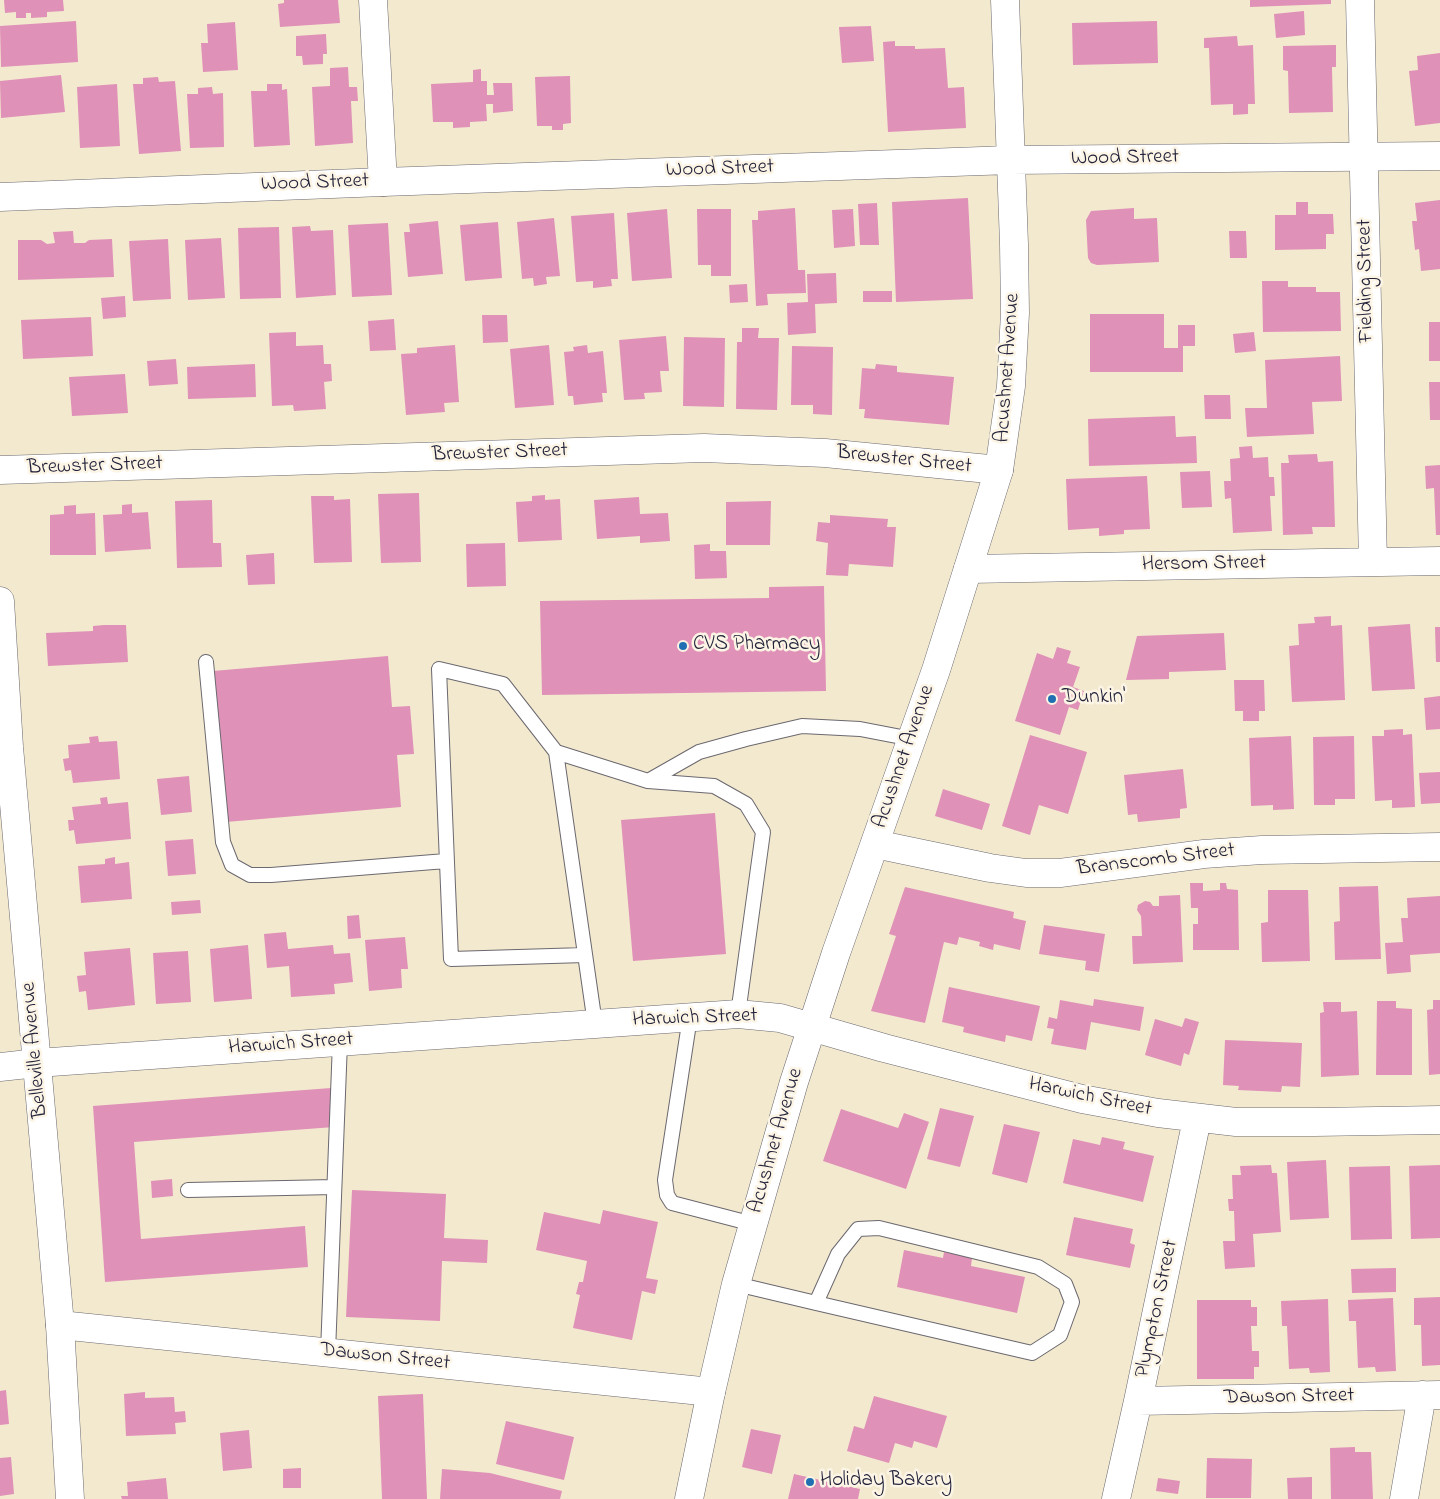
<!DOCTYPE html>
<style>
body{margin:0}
canvas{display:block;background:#f2e9cf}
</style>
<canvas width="1440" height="1499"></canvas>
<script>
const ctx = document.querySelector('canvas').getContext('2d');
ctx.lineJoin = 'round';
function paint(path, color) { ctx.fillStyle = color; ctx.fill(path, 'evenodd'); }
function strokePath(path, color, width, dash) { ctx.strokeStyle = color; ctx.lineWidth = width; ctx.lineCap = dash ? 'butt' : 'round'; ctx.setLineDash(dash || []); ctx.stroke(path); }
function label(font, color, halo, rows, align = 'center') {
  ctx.font = font + ' "Indie Flower",sans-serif'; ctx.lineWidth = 5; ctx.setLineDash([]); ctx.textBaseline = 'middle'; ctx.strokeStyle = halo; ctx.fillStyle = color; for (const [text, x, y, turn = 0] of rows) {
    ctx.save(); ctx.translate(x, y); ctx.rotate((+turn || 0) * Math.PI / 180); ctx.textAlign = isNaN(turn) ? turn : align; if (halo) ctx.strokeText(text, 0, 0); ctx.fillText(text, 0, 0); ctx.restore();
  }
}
const building = new Path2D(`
 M4 0H63L64 11 47 12V17L31 18V13H26V18H16V12L5 13Z
 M284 0H338L340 23 280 27 278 4 284 3Z
 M1250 0H1331V4L1250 7Z
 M1304 11 1305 35 1276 38 1274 14Z
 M76 21 78 62 1 67 0 26Z
 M1157 21 1158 63 1073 65 1072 23Z
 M235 22 238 70 203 72 201 43H208L207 24Z
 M871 26 874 61 842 63 839 27Z
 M326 34 327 54H323V64L303 65 302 56H296V36Z
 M1237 36 1238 46 1253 45 1255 104H1248V114L1233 115V104L1211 105 1209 48H1204V38Z
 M895 41V46H915V49L945 48 948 88 964 87 966 128 888 132 883 42Z
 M1336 45V67H1332L1333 112 1289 113 1288 71 1283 70V46Z
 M1440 53V123L1415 126 1409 71 1418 70 1417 56Z
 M348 67 349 87H357L358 101H351L353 143 315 146 312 87 330 86V68Z
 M481 69V81H487V95H494L493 83H512L513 111 493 113V104H486L487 121 470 122V127L453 128V122H433L431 84 473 82V70Z
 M61 75 65 112 1 118 0 81Z
 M570 76 571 123 563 124V130H552V126H537L535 77Z
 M158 77 159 82 175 81 181 151 139 154 133 84H143V78Z
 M117 84 120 146 80 148 77 87Z
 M267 84H282V90L287 89 290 145 254 147 251 91H267Z
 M212 87 213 94 223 93 224 147 190 148 187 94H198V88Z
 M968 198 973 299 896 302 892 202Z
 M1440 200V269L1421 271 1419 249 1415 250 1412 221H1417L1415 203Z
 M1296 202H1308V214H1333L1334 234H1326V249L1275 250V215H1296Z
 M877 203 879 245H860L858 204Z
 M795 208 798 270H805L806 293 767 294 768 305 756 306 752 220H758V211Z
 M1134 208V219L1157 218 1159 262 1097 265 1091 263 1088 258 1086 220 1091 211Z
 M667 209 672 278 632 281 627 213Z
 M697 209H731V276H711V265H698Z
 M853 209 855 246 834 248 832 210Z
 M614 213 618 279H611L612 286 593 288V281L576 282 571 216Z
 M554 218 560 276 546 277 547 284 534 286 533 278 522 279 517 222Z
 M438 221 443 274 408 277 404 232H410L409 224Z
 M498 222 502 278 465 281 460 225Z
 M388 223 392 295 352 297 348 225Z
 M310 226 311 231 333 230 336 295 296 298 292 227Z
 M279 227 281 298 240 299 238 228Z
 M73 231 74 243H85L89 240 112 239 114 277 18 280V240H41L47 244 55 243 53 232Z
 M1229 231H1246L1247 258H1230Z
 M221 238 225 298 188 300 185 240Z
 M168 239 171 299 133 301 129 241Z
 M836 273 837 303 815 304 816 333 788 335 787 303 808 302 807 274Z
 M1262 281H1288V287H1316V292H1340L1341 331 1263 332Z
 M747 284 748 302 730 303 729 285Z
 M863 291H892V302H863Z
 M125 296 126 317 103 319 101 298Z
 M1090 314H1164V348H1178V325H1195V346H1183V372H1090Z
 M482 315H507L508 342 483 343Z
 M91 317 93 356 23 359 21 320Z
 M394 319 396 350 370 351 368 321Z
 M1429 322H1440V361H1429Z
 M742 328H759L758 338H779L777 410 736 409 737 342H742Z
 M296 332V346L323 345 324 364H331L332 381 324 382 326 409 294 411 293 405 272 406 269 333Z
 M1254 332 1256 351 1235 353 1233 334Z
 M666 336 669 371H660L662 392 644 393 645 399 624 400 619 340Z
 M684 337 725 338 724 407 683 406Z
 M455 345 459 402 444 403 445 412 406 415 401 354 417 353V348Z
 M549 345 554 405 515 408 510 349Z
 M587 345 588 353 603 351 607 393H602L603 402 574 405 573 396H568L564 352 574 351 573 347Z
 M792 346 833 347 832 415 813 414V405H791Z
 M1340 356 1342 401 1312 402 1314 434 1247 437 1245 408H1267L1265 360Z
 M176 359 178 384 149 386 147 361Z
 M255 364 256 397 188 399 187 367Z
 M876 364 897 366V372L954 377 949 425 864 418 865 409H859L862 368 875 369Z
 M125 374 128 413 72 416 69 377Z
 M1429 382H1440V420H1430Z
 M1204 395H1230L1231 419H1205Z
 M1175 416 1176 437 1196 436 1197 463 1089 466 1088 419Z
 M1252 446 1253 458 1268 457 1269 477H1274L1275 496H1270L1272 531 1233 533 1231 498 1225 499 1224 481H1231L1230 459 1240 458 1239 447Z
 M1317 454 1318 462 1333 461 1335 527H1312L1313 534 1283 535 1281 463H1289L1288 455Z
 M1440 465V535H1436L1434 488 1426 489 1425 466Z
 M1210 471 1212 507 1182 508 1180 472Z
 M1147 476 1150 529 1124 530V534L1099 536V528L1068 530 1066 479Z
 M419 493 421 562 381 563 378 494Z
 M545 495V500L560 499 562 540 518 542 516 502 532 501V496Z
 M311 496H334V500L350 499 352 562 314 563Z
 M639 497 640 514 668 513 670 541 640 543V536L597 539 594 500Z
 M212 500 213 543H221L222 567 177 568 175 501Z
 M771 501 770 545H726V502Z
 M132 504V513L148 512 151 549 105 552 103 515 122 514V505Z
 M76 505V514L95 513 96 555H50V515L64 514V506Z
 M830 515 888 519 887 527H896L893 567 849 564 848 576 826 575 828 543 816 541 818 522 830 523Z
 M505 543 506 586 467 587 466 544Z
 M710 544V551H726L727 578 695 579 694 545Z
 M274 553 275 584 248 585 246 555Z
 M824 586 826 691 542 695 540 601 769 598V587Z
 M1331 616V626L1342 625 1345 700 1292 702 1289 646 1299 645 1298 624 1315 623 1314 617Z
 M1410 624 1415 689 1372 691 1368 627Z
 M104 625H126L128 662 48 666 46 633 93 631V626Z
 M1435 627H1440V662H1436Z
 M1224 633 1226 670 1169 672V679L1126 680 1137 636Z
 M1057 647 1071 651 1067 663 1080 667 1073 687 1084 691 1078 710 1069 707 1060 735 1015 721 1037 653 1053 659Z
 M388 656 392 707 410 706 414 754 397 755 401 807 226 822 213 671Z
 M1234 680H1264L1265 711H1259V721H1243V711H1235Z
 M1440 696V729L1426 730 1424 698Z
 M1403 729V735L1412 734 1415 807 1392 808V800L1375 801 1372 736H1384V730Z
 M1030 735 1087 752 1068 814 1039 805 1030 835 1002 826Z
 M98 736 99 742 117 741 120 779 73 783 71 770 65 771 63 759 69 758 68 745 90 743 89 737Z
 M1291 736 1294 809 1273 810V805L1251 806 1249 738Z
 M1354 736 1355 799H1335V805H1314L1313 737Z
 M1183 769 1187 808 1180 809V818L1138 822 1137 814 1128 815 1124 775Z
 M1440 772V803L1421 804 1419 773Z
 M189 776 192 812 161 815 157 779Z
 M943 789 990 804 982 830 935 816Z
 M107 797 108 804 128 802 131 839 76 844 74 830 69 831 68 820H74L72 807 101 804 100 798Z
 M715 813 726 954 633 961 621 820Z
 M193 839 196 874 168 876 165 841Z
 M115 857V864L129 862 132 899 81 903 78 866 105 864V859Z
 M1190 883H1203V891L1220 890V883H1226L1227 889 1238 890 1239 950H1193V924H1198V908H1191Z
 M1378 886 1381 959 1335 960 1334 922 1340 921 1339 887Z
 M905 887 1014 912 1013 918 1026 921 1020 950 994 944 993 950 979 946 980 942 959 937 957 945 944 942 925 1023 871 1011 896 936 889 934Z
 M1268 890H1308L1310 961 1262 962 1261 923 1268 922Z
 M1180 895 1183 962 1133 964 1132 936H1142L1141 916 1137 910 1138 905 1145 901 1150 902 1153 906H1159V896Z
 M1440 896V953L1410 955 1411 972 1387 974 1385 943 1403 942 1401 918H1408L1407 898Z
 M200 900 201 913 172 915 171 902Z
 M359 915 361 938 348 939 347 916Z
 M1044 925 1105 934 1099 972 1085 970 1086 961 1039 954Z
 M286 932 288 949 333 945 334 954 350 953 353 982 334 984 335 994 291 997 289 966 267 968 264 934Z
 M405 937 408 969H401L402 988 369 991 365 940Z
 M248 945 252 999 214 1002 210 949Z
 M130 948 135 1005 88 1010 86 991 79 992 77 976 86 975 84 952Z
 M188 951 191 1002 156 1004 153 953Z
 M949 987 1040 1006 1032 1041 1006 1035 1005 1042 963 1032 964 1027 942 1022Z
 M1094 999 1144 1007 1140 1031 1091 1022 1086 1050 1051 1044 1054 1029 1047 1028 1049 1017 1057 1019 1060 1000 1093 1006Z
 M1433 1000H1440V1074L1429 1075 1427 1010 1433 1009Z
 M1377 1001H1396V1008L1412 1009V1075H1376Z
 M1323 1002H1341V1012L1357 1011 1359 1075 1321 1077 1320 1013 1324 1012Z
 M1185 1018 1199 1022 1189 1055 1184 1053 1181 1066 1145 1055 1155 1019 1182 1027Z
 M1225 1040 1302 1043 1300 1087 1282 1086 1281 1092 1238 1090 1239 1086 1223 1085Z
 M331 1088 334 1127 134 1142 141 1239 305 1226 308 1267 105 1282 93 1106Z
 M940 1108 974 1116 960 1167 927 1159Z
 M841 1109 898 1128 904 1113 929 1122 906 1189 823 1161Z
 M1004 1124 1040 1132 1027 1183 992 1174Z
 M1102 1137 1125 1142 1123 1149 1154 1156 1143 1202 1063 1183 1073 1139 1100 1145Z
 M1326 1160 1329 1218 1290 1220 1287 1162Z
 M1271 1165 1272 1173H1277L1281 1232 1253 1234 1255 1267 1225 1269 1223 1241H1235L1234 1211H1229L1228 1199H1233L1232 1175H1241L1240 1166Z
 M1440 1165V1238L1411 1239 1409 1166Z
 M1390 1166 1392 1239 1351 1240 1349 1167Z
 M172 1179 173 1196 152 1198 151 1181Z
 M352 1190 446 1194 444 1238 488 1240 487 1263 442 1261 440 1321 346 1317Z
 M603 1210 658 1222 646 1278 658 1280 655 1294 642 1291 632 1340 573 1328 580 1295 576 1294 579 1282H583L587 1261 536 1250 544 1212 600 1224Z
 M1074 1217 1133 1229 1130 1243 1135 1245 1130 1268 1066 1255Z
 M904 1250 943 1258 944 1252 972 1258 971 1266 1025 1277 1017 1313 897 1287Z
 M1396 1268V1292L1352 1293 1351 1269Z
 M1440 1297V1365L1422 1366 1421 1325H1414V1298Z
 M1393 1298 1396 1371 1376 1372 1375 1367 1358 1368 1356 1321H1349L1348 1300Z
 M1328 1299 1330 1372 1310 1373 1309 1368 1289 1369 1287 1326H1282L1281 1301Z
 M1197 1300H1251V1307H1257V1326H1251L1252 1351H1259V1367H1254V1379H1197Z
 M6 1390 9 1424 0 1425V1391Z
 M145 1392V1398L174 1397 175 1412 185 1411 186 1422 175 1423 176 1434 126 1436 124 1394Z
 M423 1394 427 1499H382L378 1396Z
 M874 1396 947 1416 937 1448 914 1441 912 1448 895 1443 889 1463 847 1451 854 1426 864 1429Z
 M506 1421 574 1437 564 1480 496 1464Z
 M751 1429 781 1435 772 1474 742 1467Z
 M249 1430 252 1468 223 1471 220 1433Z
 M1355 1447V1452H1371L1373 1499H1331L1330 1448Z
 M11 1457 14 1494 0 1496V1458Z
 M1207 1458 1252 1459 1251 1498H1206Z
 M301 1468V1488H283V1469Z
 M442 1469 490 1473 562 1491 560 1499H440Z
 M794 1474 860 1489 858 1499H788Z
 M1312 1477V1499H1288L1287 1478Z
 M166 1478 168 1499H122L121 1496H128L127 1482Z
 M1158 1478 1180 1481 1178 1494 1156 1491Z`);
const lane = new Path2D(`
 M206 662 223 842 232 865 250 875H271L446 861
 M556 752 503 684 439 669 451 959 585 955
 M648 781 699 752 746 739 802 726 860 729 912 739
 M690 1017 665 1180 667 1195 672 1203 753 1224
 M595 1024 556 752 648 781 714 786 746 804 763 832 738 1014
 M188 1190 334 1187
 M879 1228 1038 1267 1065 1284 1072 1302 1060 1335 1032 1353 816 1303 838 1254 858 1229Z
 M736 1284 816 1303
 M328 1352 340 1042`);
const street = new Path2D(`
 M373 0 383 182
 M1360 0 1373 562
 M0 470 704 448 825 453 999 470
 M968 569 1440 561
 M875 844 990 868 1026 873H1060L1204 854 1262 850 1440 847
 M0 1067 37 1063 738 1014 780 1018 884 1048 1082 1099 1158 1113 1236 1122H1315L1440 1120
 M60 1325 711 1392
 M1138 1401 1440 1395
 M1116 1499 1138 1401 1197 1119
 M1404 1499 1422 1395`);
const secondary = new Path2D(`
 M0 197 383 182 1011 160 1440 156
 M0 601 9 747 60 1325 70 1499
 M689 1499 711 1392 736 1284 794 1082 836 953 936 670 999 470 1011 386 1015 313 1014 244 1005 0`);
const markers = [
 [683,646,5,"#1f6fb2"],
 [1052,699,5,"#1f6fb2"],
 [810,1482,5,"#1f6fb2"]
];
const streetNames = [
 ["Wood Street",1125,159,-1],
 ["Wood Street",720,170,-2],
 ["Wood Street",315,184,-2],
 ["Fielding Street",1367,281,-91],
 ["Acushnet Avenue",1009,368,-86],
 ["Brewster Street",500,454,-2],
 ["Brewster Street",904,461,6],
 ["Brewster Street",95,467,-2],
 ["Hersom Street",1204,565,-1],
 ["Acushnet Avenue",905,757,-71],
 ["Branscomb Street",1156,861,-7],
 ["Harwich Street",695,1019,-2],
 ["Harwich Street",291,1045,-4],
 ["Belleville Avenue",36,1050,-95],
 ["Harwich Street",1090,1098,12],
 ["Acushnet Avenue",777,1141,-74],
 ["Plympton Street",1158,1309,-78],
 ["Dawson Street",385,1358,6],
 ["Dawson Street",1289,1398,-1]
];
const poiNames = [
 ["CVS Pharmacy",693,646],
 ["Dunkin'",1062,699],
 ["Holiday Bakery",820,1482]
];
paint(building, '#e091b7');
strokePath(lane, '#6b686f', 16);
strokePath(street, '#6b686f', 29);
strokePath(secondary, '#6b686f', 29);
strokePath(lane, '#fff', 14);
strokePath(street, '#fff', 28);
strokePath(secondary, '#fff', 28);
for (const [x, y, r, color] of markers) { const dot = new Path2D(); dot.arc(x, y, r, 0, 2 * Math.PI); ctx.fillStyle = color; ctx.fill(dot); strokePath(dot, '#fcf5e5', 2); }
label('21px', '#22223b', '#fcf5e5', streetNames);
label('21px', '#22223b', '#fcf5e5', poiNames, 'left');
</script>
